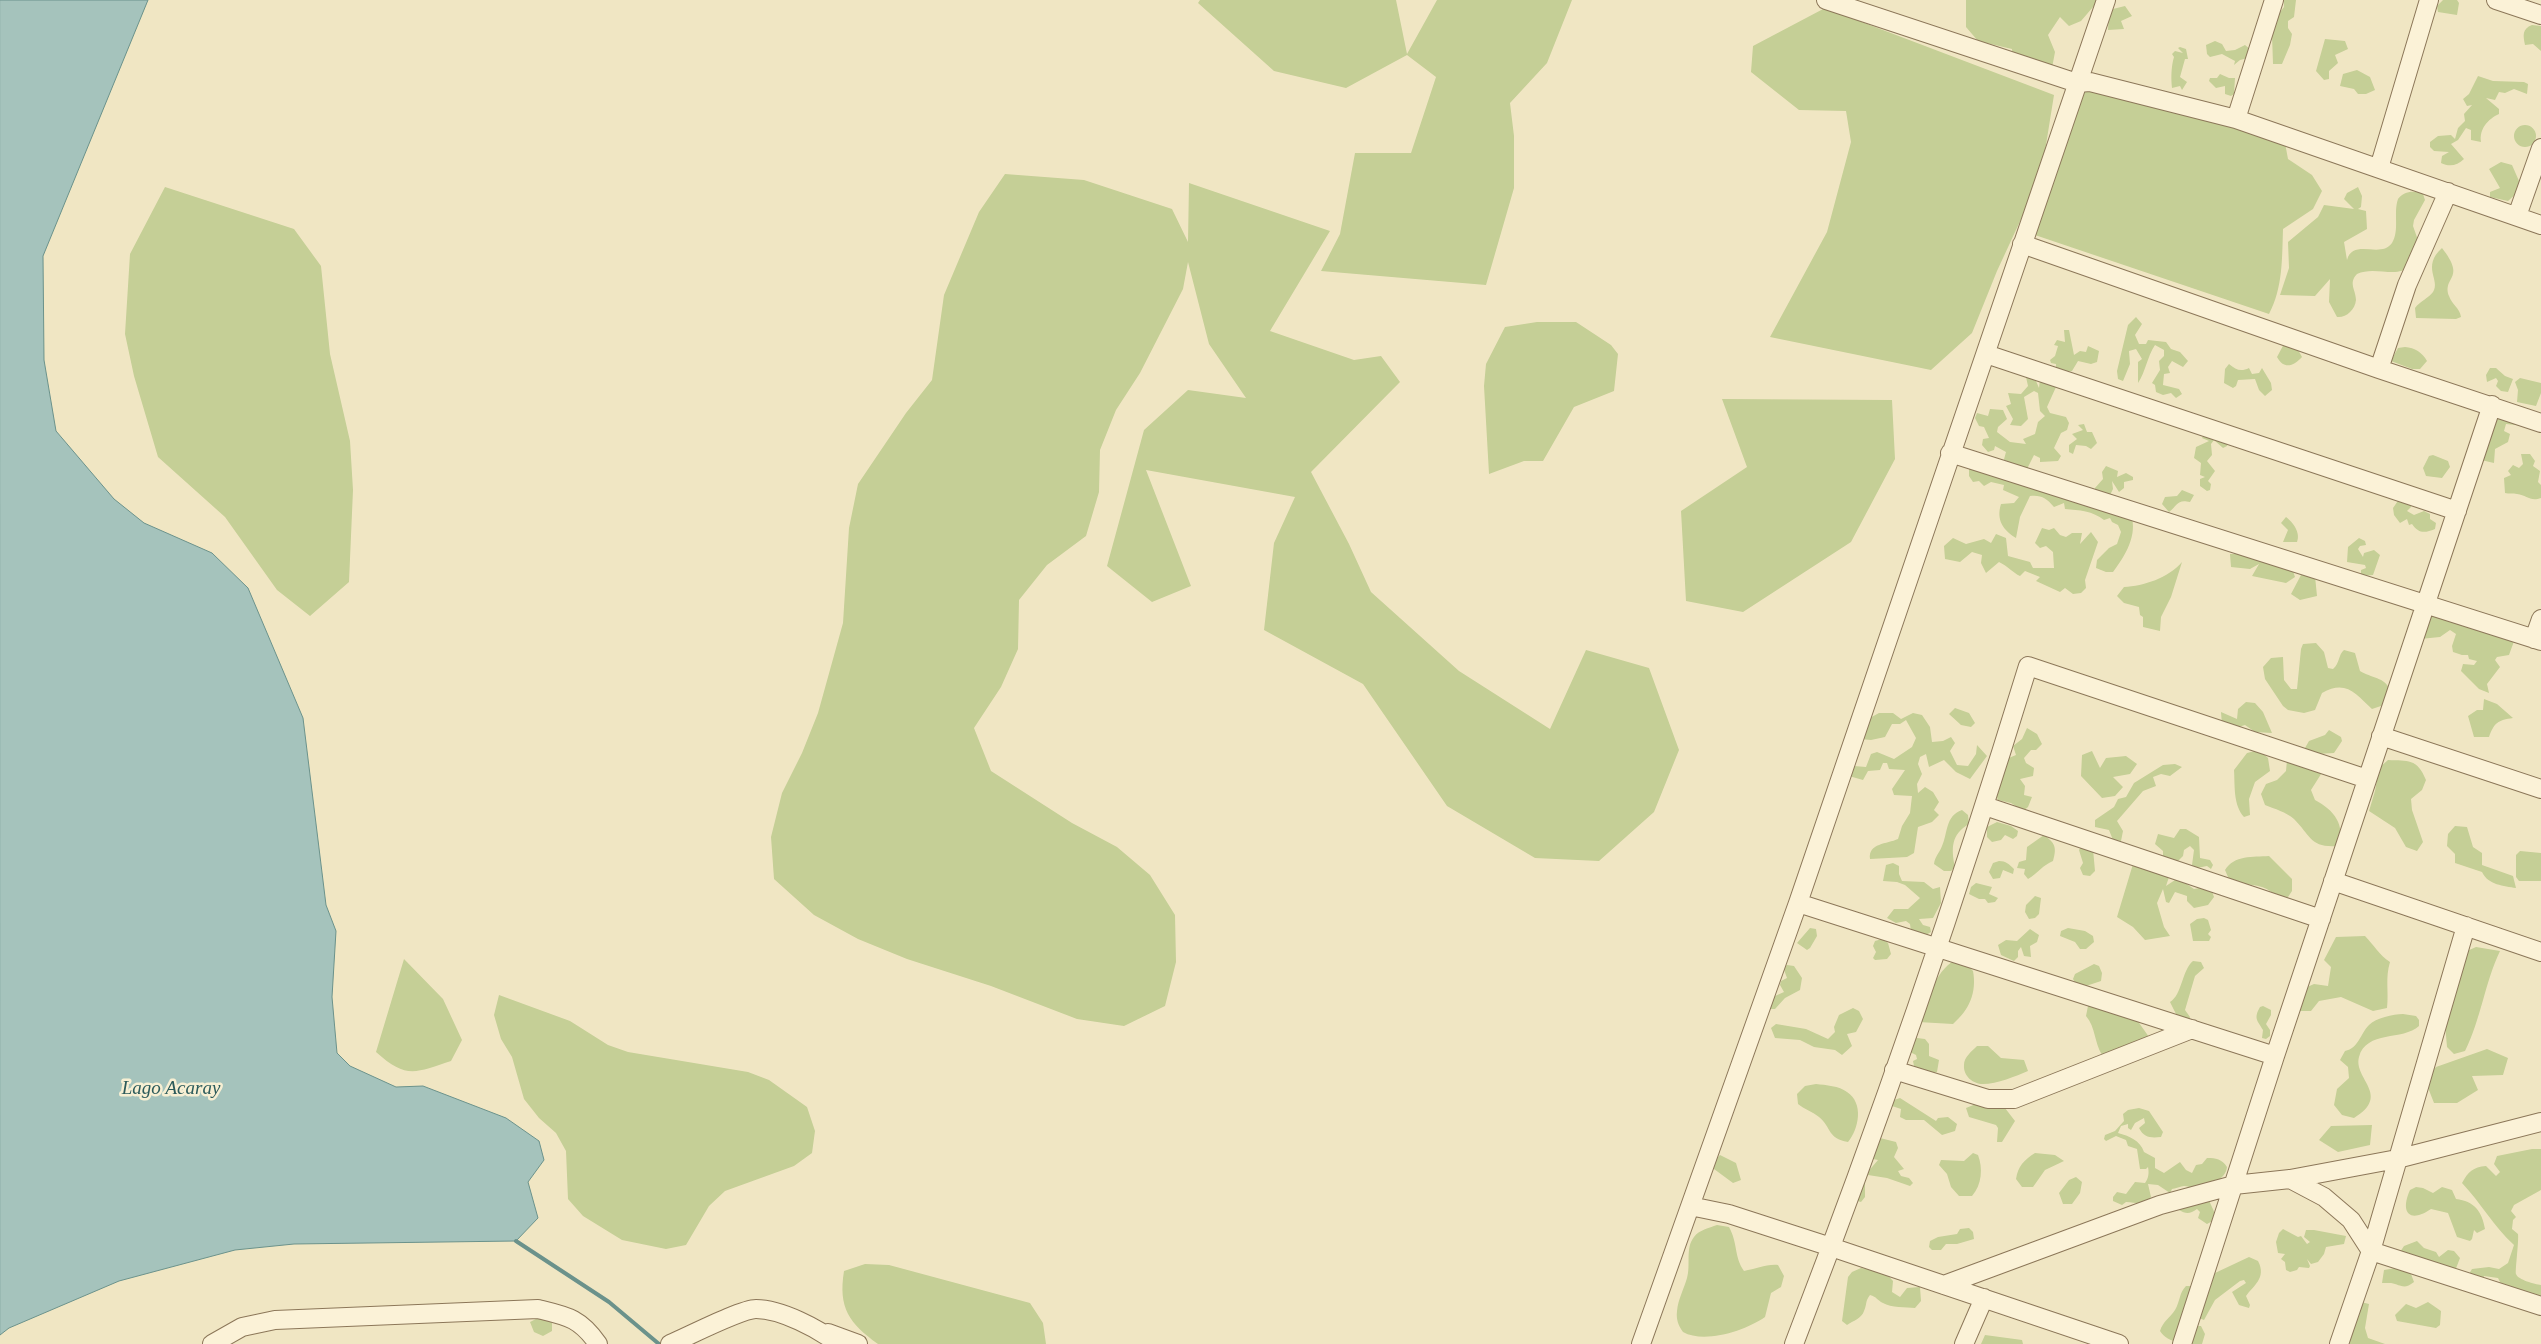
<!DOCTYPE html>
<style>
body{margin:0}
canvas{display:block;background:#f0e6c3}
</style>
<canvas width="2541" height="1344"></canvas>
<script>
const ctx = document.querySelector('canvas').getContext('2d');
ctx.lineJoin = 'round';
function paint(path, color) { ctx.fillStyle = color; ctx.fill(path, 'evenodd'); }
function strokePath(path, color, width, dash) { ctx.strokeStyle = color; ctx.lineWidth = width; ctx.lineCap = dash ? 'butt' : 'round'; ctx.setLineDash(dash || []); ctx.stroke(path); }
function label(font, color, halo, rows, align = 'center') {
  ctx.font = font + ' "Times New Roman",serif'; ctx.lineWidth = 5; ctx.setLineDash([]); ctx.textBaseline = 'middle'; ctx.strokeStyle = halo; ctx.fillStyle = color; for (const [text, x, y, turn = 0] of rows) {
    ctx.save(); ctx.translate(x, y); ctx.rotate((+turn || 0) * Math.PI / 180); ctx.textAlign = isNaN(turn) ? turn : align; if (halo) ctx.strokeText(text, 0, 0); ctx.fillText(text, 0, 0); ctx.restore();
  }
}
const green = new Path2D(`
 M1200 0H1396L1407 54 1437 0H1572L1547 63 1510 103 1514 136V188L1486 285 1321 271 1340 234 1355 153H1411L1436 77 1407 55 1346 88 1274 71 1198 3Z
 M1966 0H2099L2081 21 2069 26 2060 17 2048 35 2055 52 2052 68 2013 65 2012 49 1978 41 1966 27Z
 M2284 0H2296L2294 17 2288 21V28L2292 34 2290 45 2282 64H2273L2272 35 2268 28 2284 7Z
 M2443 0H2457L2459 3 2457 15 2438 12 2437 6Z
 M2125 6 2132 16 2121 21 2124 29 2108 30 2109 10Z
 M1825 8 2054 95 2041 176 1997 271 1972 333 1931 370 1770 337 1827 232 1851 142 1846 111 1799 110 1751 72 1753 46Z
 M2532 25 2541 26V51L2533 44 2525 45C2523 35 2522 29 2532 25Z
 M2325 39 2345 41 2348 49 2335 55 2338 63 2329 71V79L2324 80 2316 71Z
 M2215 41 2222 44 2226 51 2235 50 2245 45 2251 50 2248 58 2240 60 2234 65 2235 61 2222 54 2210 57 2207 54 2206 45Z
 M2180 47 2186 49 2188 59H2185L2180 77 2187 82 2182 90 2180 86 2172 88C2171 79 2171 67 2174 57L2172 54 2175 51 2183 53 2178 48Z
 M2357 70 2370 77 2375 90 2366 94H2358L2354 89 2340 86 2343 74Z
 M2087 73 2285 143 2288 159 2312 175 2322 191 2313 209 2283 229C2282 258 2283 288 2269 314L2032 234Z
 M2220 74 2229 78H2235L2234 94 2231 96 2225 94V86L2216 88 2209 81 2210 78H2217Z
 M2478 76 2493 81 2524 82 2528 84 2527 94 2514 89 2505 93 2499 92 2495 100 2486 98 2499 109V114C2488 119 2479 129 2481 142L2471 140V130L2466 128 2458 140 2451 144 2464 159C2457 166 2449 167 2441 163L2442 156 2449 152 2434 151 2430 147V142L2438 136 2451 135 2455 139 2458 128 2465 121 2464 114 2472 105 2467 106 2463 99 2469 94Z
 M2514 136a11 11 0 1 1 22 0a11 11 0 1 1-22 0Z
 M2501 162 2512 165 2519 181 2518 192 2508 201 2490 197V192L2500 188 2489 169Z
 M1005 174 1084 180 1172 209 1188 242 1189 183 1330 231 1270 331 1354 360 1381 356 1400 382 1311 472 1349 544 1371 592 1459 671 1550 729 1586 650 1649 668 1679 750 1654 812 1599 861 1535 858 1447 806 1363 684 1264 630 1274 543 1295 497 1146 470 1191 586 1152 602 1107 566 1144 430 1188 390 1246 398 1209 344 1188 262 1183 289 1140 373 1116 410 1100 450 1099 492 1086 536 1047 565 1019 600 1018 649 1001 687 974 728 991 771 1072 823 1117 847 1150 875 1175 915 1176 962 1165 1006 1124 1026 1077 1019 991 986 907 959 858 939 814 915 774 879 771 837 782 793 802 753 818 713 843 623 849 528 858 484 906 413 932 380 944 295 979 212Z
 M165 187 294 229 321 266 330 354 350 441 353 490 349 582 310 616 277 590 225 517 158 457 134 376 125 334 130 254Z
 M2358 187 2362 196 2361 207 2358 209 2366 211 2367 229 2344 242 2347 260C2353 238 2381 259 2392 243 2400 230 2393 213 2398 199 2404 191 2414 190 2423 194L2425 200 2414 220 2413 226 2419 243C2416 250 2413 258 2409 265 2399 280 2375 265 2357 274 2348 283 2356 290 2356 300 2355 310 2346 318 2337 317L2329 302 2330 279 2315 296 2280 295 2289 268 2288 242 2318 217 2324 205 2354 209 2344 199 2347 193Z
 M2442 248C2467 280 2442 276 2449 296 2452 305 2460 308 2461 317L2456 319 2416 318 2415 308C2420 301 2429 298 2433 292 2441 280 2421 267 2442 248Z
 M2136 317 2142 324 2135 335 2139 344H2146L2148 340 2166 342 2171 349 2180 352 2188 361 2183 367 2172 361 2168 367 2170 373 2164 374 2163 385 2179 389 2182 394 2176 398 2171 393 2163 395 2156 392 2155 385 2152 383 2160 370 2159 361 2164 356V350L2155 345C2147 357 2146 371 2138 383V362L2142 359 2136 349 2129 351 2130 364 2123 381 2118 379 2117 371 2128 325Z
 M1537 322H1576L1611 345 1618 354 1614 391 1574 407 1543 461H1524L1489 474 1484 386 1486 364 1505 327Z
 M2064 330H2069L2074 355 2080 351 2086 352 2088 346 2099 351 2097 362 2091 364 2078 361 2072 371 2066 372 2056 368V364L2051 363 2050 360 2055 356 2058 346 2054 345 2057 340 2065 342Z
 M2285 342 2297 348 2302 357C2294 366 2284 370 2277 357Z
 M2405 347C2415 348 2422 352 2427 361L2420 369H2412L2391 361 2398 348Z
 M2229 364C2236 370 2241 372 2249 368L2252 374 2259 373 2262 368 2271 383 2272 390 2265 396 2259 390 2255 379 2238 380 2236 386 2233 388 2224 383 2225 369Z
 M2490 368H2496L2505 376 2513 379 2508 392 2501 391 2496 386 2498 381 2496 378 2487 382 2486 375Z
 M2026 377 2036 381 2039 388 2040 379 2064 384 2062 389 2056 387 2047 407 2050 413 2066 417 2069 423 2067 430 2061 433 2054 448 2061 456 2058 461 2040 462V458L2034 455 2026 471 2003 463 2006 452 1995 446 1994 450 1988 452 1982 445 1983 439 1989 438 1984 427 1979 426 1975 418 1977 413 1988 416 1990 409 2003 410 2007 419 1998 427 1997 432 2010 442 2026 444 2023 439 2035 434 2038 422 2045 416 2040 411 2038 393 2034 391 2024 397 2028 419 2021 426 2010 425 2013 419 2006 406 2011 404 2008 393 2021 394 2028 386Z
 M2520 378 2541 383V393L2536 406 2517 402 2518 390 2515 382Z
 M1722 399 1892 400 1895 459 1851 542 1743 612 1686 601 1681 511 1747 467Z
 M2503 416 2525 426 2506 424 2504 431 2510 434 2508 442 2495 449 2494 463 2481 460 2494 420Z
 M2084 424 2087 432H2092L2097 443 2091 449 2086 446 2076 445 2073 454 2069 452V445L2077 439 2072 434 2083 430 2078 425Z
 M2206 431 2229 438 2227 446 2223 448 2214 440 2211 444 2212 455 2207 461 2215 471 2208 481 2211 484 2210 490 2207 491 2200 486V479L2205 477 2200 475 2201 463 2194 458 2196 447 2209 441 2202 438Z
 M2521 454H2530L2535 461 2533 466 2540 471 2538 482 2541 485V498C2530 502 2527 495 2517 494 2513 493 2509 494 2505 493L2504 478 2511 475 2508 471 2513 465 2519 468 2523 464Z
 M2433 455 2448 461 2450 467 2442 478 2426 476 2423 468 2429 456Z
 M1969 465 2131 515C2138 535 2125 556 2113 572H2106L2096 568 2097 560 2109 548 2117 544 2121 532 2118 525 2112 522 2110 518 2104 520C2093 511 2079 510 2065 509L2064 503 2054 507C2046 498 2042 495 2030 496L2020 517 2016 538C2003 530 1996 520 2001 504L2014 503 2019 497 2003 490 2004 485 1991 482 1984 486 1979 481 1973 482 1969 476Z
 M2106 466 2118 471 2117 477 2126 473 2133 477V480L2124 482V488L2119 492 2112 481 2113 489 2110 495 2095 494V488L2103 479 2102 472Z
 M2182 490 2194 495 2190 502C2177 499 2178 505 2169 512L2162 504 2165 497 2177 496Z
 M2402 495 2411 502V507L2407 511 2414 515 2424 511 2430 514V519L2436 523 2435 529C2425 533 2419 534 2412 524L2409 525 2407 519 2400 523 2394 515 2393 508Z
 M2286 517C2293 522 2301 533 2297 542H2283L2288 530 2281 523Z
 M2042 528 2049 530 2054 528 2060 535 2066 537 2072 533H2082L2080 544 2091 532 2098 542 2085 580 2086 588 2081 593 2073 594 2065 588 2060 592 2036 581 2040 577 2025 571 2020 576C2013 573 2008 566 1999 562L1986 573 1981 563 1982 555 1972 552 1960 562 1945 559 1944 546 1953 538 1966 544 1984 539 1991 543 1996 534 2006 538 2008 556 2030 562 2033 568H2054L2053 552 2046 546 2040 548 2035 543Z
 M2359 538 2365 541 2366 545 2360 546 2358 549 2363 557 2364 553 2374 550 2380 555 2373 575 2361 576V570L2366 568 2365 565 2347 562 2348 547Z
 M2230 554H2247L2293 571 2295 577 2286 583 2252 576 2259 564 2250 569 2231 567Z
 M2182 562 2171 597 2161 617 2160 631 2143 627V617L2140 615 2139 607 2124 603 2117 596 2124 587C2144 586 2168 578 2182 562Z
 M2301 575 2315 576 2317 596 2300 600 2291 594Z
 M2429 614 2517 633 2509 655 2497 657 2495 660 2500 667 2487 684 2489 693 2479 689 2461 671 2463 664 2474 665 2477 661 2469 659 2468 655H2462L2453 652 2452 646 2456 634 2450 630 2440 637 2420 639Z
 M2316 643 2324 652 2328 668 2333 669C2340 663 2338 655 2344 650L2355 653 2360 671C2371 678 2385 677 2390 690L2384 705 2372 709C2356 694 2346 679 2322 693L2315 710 2304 713 2288 710 2283 706 2265 679 2263 667 2271 658 2283 657 2284 680 2291 689H2297L2301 649 2303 644Z
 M2484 699 2497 704 2513 718C2498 720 2494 723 2489 737H2474L2468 716 2477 710H2483Z
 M2246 702 2255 703 2263 712 2272 733 2255 732 2245 725 2232 729 2222 725 2221 712 2237 719 2238 709Z
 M1955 708 1969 713 1975 723 1971 727 1961 725 1949 714Z
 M1879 713H1893L1901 719 1913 713 1922 715 1930 727 1932 742 1943 741 1951 737 1955 743 1950 751 1957 765 1968 766 1976 754 1977 745 1987 756 1970 779 1956 772 1944 760 1929 767 1926 754 1920 757 1918 764 1922 774 1917 784 1918 793 1925 787 1933 792 1939 802 1934 810 1939 815 1932 822 1918 827 1914 853 1907 857 1870 859C1868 843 1887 844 1898 839L1902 826 1910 813 1912 796 1894 795 1892 789 1905 770 1889 769 1887 763H1883L1880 770 1868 771 1863 780 1849 776 1854 766 1866 767 1871 754 1877 752 1894 759 1912 747 1916 738 1906 720 1900 724H1892L1885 737 1871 740 1860 739 1868 719Z
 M2027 728 2037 734 2042 744 2036 750H2031L2024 758 2026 763 2034 768 2033 776 2020 779 2025 786 2024 795 2032 797 2028 807 2023 811 2011 803 1998 800 1992 784 1999 762 2016 755 2013 746 2022 739Z
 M2329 730 2341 737 2342 741 2334 753 2317 754 2323 771 2311 790 2315 800C2334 810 2346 825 2338 846 2310 848 2311 836 2294 819 2286 812 2275 809 2265 805L2261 794 2266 784 2277 780 2286 771 2287 760 2293 751 2305 748 2309 741 2325 735Z
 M2259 750 2268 758 2270 771 2255 782 2249 799 2250 815 2244 817C2233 805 2235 786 2234 770L2247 753Z
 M2092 751 2100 768 2106 758 2126 756 2137 764 2130 774 2113 777 2123 787 2115 796 2102 798 2081 776 2082 755Z
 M2388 760C2408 761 2417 758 2426 780L2422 790 2411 799 2412 810 2423 842 2417 851 2406 847 2395 828 2369 811 2375 791 2379 768Z
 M2175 764 2182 767 2170 776 2161 774 2153 777 2156 786 2143 791 2117 821 2123 831 2121 841 2113 840 2109 830 2095 827V820L2114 807 2118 799 2126 797 2134 783 2163 765Z
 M1962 810 1968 815 1969 824C1951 834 1951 849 1955 867L1951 871H1944L1934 864C1935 856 1939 854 1942 846 1948 833 1945 816 1962 810Z
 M1997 822 2011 826 2018 831 2017 836 2013 839 2005 835 2001 840 1992 842 1987 837V827Z
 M2455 826 2467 827 2473 847 2482 853V865L2513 876 2516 888C2504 886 2488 885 2482 872L2455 863V854L2447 846 2448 834Z
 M2180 829H2186L2199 837 2200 858 2210 860 2213 865 2211 869 2207 866 2197 868 2192 865 2194 850 2190 846 2184 850 2183 856 2178 861 2163 858V851L2155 844 2158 834 2174 838Z
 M2044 835C2055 843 2057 847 2053 861 2043 865 2038 873 2028 879L2024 874 2025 869 2017 868 2019 862 2026 860 2027 847Z
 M2082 845 2093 849 2095 871 2090 876 2083 875 2080 868 2083 863 2079 850Z
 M2520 851 2541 853V881H2519L2516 877V855Z
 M2269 856 2292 879V891L2288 897C2272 896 2273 891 2262 887 2249 883 2238 886 2228 877L2225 870C2234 855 2253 857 2269 856Z
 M1999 861C2006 861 2009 864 2014 869L2013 874 2003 870 2000 878 1993 879 1989 872 1993 863Z
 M1893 863 1899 866V874L1902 881 1924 882 1933 889 1940 887 1941 903 1933 918 1919 919 1923 925 1930 927 1931 932 1926 935 1911 931 1910 924 1906 921 1896 923 1887 918 1894 909H1908L1920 898 1905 885 1897 882 1883 881 1886 865Z
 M2133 864 2169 877 2166 886 2178 878 2194 889 2210 886 2214 897 2208 905 2194 908 2187 901V896L2175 892 2169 903 2166 902 2163 889 2157 903 2164 927 2170 936 2145 940 2133 927 2117 917Z
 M1976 883 1992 887 1989 894 1998 898 1995 902 1988 903 1985 899H1979L1969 894 1971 887Z
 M2035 896 2041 898 2039 914 2035 918 2029 919 2025 912 2026 905Z
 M2204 918 2208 920 2211 930 2208 934 2211 937 2209 941H2193L2190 924 2197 919Z
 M1810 928 1816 929 1817 936 1810 948 1807 950 1797 943Z
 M2068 928 2085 931 2093 936 2094 942 2086 949H2080L2075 942 2060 936 2061 931Z
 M2030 929 2039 935 2037 942 2030 946 2031 957 2024 956 2021 947 2018 951V957L2014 961 2001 955 1998 945 2006 940 2017 941Z
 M2365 936C2374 945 2379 955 2390 962 2385 978 2389 992 2387 1008L2373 1011 2341 997 2319 1001 2311 1011H2298L2296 992 2314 984 2328 986 2331 967 2324 960 2336 937Z
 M1882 939 1888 943 1891 954 1887 959 1875 960 1873 958 1876 952 1873 946 1875 941Z
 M2476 947 2500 951C2485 982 2481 1019 2465 1051L2454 1054 2447 1047 2445 1024 2465 952Z
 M404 959 443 999 462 1040 451 1061C415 1073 406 1079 376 1052Z
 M1955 960 1965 963 1973 971C1977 993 1969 1010 1953 1024L1918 1022C1928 1001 1934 972 1955 960Z
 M2193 961 2201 962 2204 968 2195 976 2185 1010 2190 1017 2189 1021 2177 1016 2170 1002C2182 995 2182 970 2193 961Z
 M2094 964 2099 966 2102 973 2101 981 2086 986 2076 984 2073 979 2075 974Z
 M1787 965 1794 966 1802 978 1800 990 1785 998 1775 1009H1767L1766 1000 1784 992 1780 985 1781 981 1787 978 1783 967Z
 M499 995 570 1021 608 1045 628 1052 748 1072 769 1080 807 1107 815 1131 812 1153 794 1166 725 1191 709 1206 686 1245 666 1249 622 1240 583 1216 568 1199 566 1151 556 1133 539 1118 524 1099 512 1057 501 1039 494 1015Z
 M2098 1001 2137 1020 2149 1037 2142 1039 2130 1053 2102 1055C2094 1042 2096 1028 2086 1016L2088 1006Z
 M2263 1006 2271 1010V1015L2266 1024 2270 1030V1036L2266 1039 2262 1038 2263 1030C2258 1021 2253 1019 2260 1007Z
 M1853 1008 1859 1011 1863 1019 1856 1032 1847 1034 1852 1046 1842 1055 1835 1050 1814 1047 1800 1040 1775 1038 1771 1028 1776 1024 1806 1029 1828 1039 1835 1032 1834 1027 1839 1015Z
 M2403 1014 2416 1016 2419 1020V1026C2403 1041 2366 1030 2359 1057 2353 1079 2392 1095 2354 1118L2342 1115 2334 1105 2337 1089 2349 1078 2348 1067 2340 1060 2345 1051C2359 1048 2360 1034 2369 1025 2376 1018 2393 1014 2403 1014Z
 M1917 1038 1925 1039 1929 1044V1056L1939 1060 1937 1072 1929 1074 1915 1071 1913 1061 1917 1059 1916 1055 1908 1051 1909 1039Z
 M1977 1046H1988L2001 1058 2024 1060 2028 1071C2016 1076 1997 1084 1983 1084 1973 1084 1963 1076 1964 1065 1964 1057 1972 1051 1977 1046Z
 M2487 1049 2508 1058 2503 1075 2472 1076 2478 1090 2457 1103H2434L2425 1080 2436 1067Z
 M1816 1084C1826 1085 1839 1086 1847 1092 1864 1103 1859 1129 1848 1142 1827 1138 1832 1128 1819 1117 1813 1112 1804 1109 1798 1104L1797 1094 1805 1086Z
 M1900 1098 1936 1121 1938 1118 1948 1117 1957 1124 1955 1131 1942 1135 1924 1120H1906L1900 1117 1901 1109 1892 1106 1894 1100Z
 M1976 1104 2005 1108 2015 1121 2002 1142H1997L1998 1128 1996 1125 1969 1117 1966 1108Z
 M2139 1108 2149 1111 2163 1132 2161 1137C2151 1138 2144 1138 2139 1128L2145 1123 2144 1118 2135 1123 2131 1130 2128 1128V1124L2121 1126 2118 1133C2129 1136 2140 1140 2144 1152L2155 1158V1168L2164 1173 2180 1162 2186 1170 2192 1173 2196 1165 2202 1164 2207 1158C2216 1158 2222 1159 2227 1167 2226 1180 2208 1186 2196 1188 2191 1188 2187 1186 2184 1186 2181 1186 2175 1189 2172 1189L2170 1193 2158 1185 2148 1184 2151 1197C2143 1207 2137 1202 2126 1202L2122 1205 2113 1201V1197L2117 1192 2126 1194 2135 1182 2145 1183C2149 1178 2149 1172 2148 1167L2146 1169H2140L2137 1149 2128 1146 2126 1140 2116 1136 2106 1141 2104 1139 2105 1135 2115 1131 2124 1121 2123 1114 2128 1110Z
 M2372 1125 2370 1145 2338 1152 2319 1140 2331 1126Z
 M1880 1138 1896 1142 1898 1148 1894 1157 1904 1169 1898 1171 1901 1176 1909 1178 1913 1183 1910 1186 1887 1178 1868 1175 1865 1180V1197L1861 1202 1854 1200 1866 1174 1878 1160 1873 1159 1863 1149Z
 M2532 1149H2541V1190L2514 1205 2511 1211 2516 1217 2513 1220 2512 1229 2518 1234C2519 1241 2515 1271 2516 1274 2518 1280 2535 1284 2541 1285V1302L2503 1288 2498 1278 2484 1276 2483 1280 2472 1277 2469 1274 2472 1269 2489 1267 2499 1269 2508 1263 2514 1245C2494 1227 2481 1203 2462 1183 2468 1172 2473 1167 2486 1166L2496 1176 2500 1172 2494 1164 2497 1156Z
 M1973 1153 1978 1155C1983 1168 1982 1185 1972 1196H1959L1951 1187 1947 1174 1939 1165 1941 1160 1964 1161Z
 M2035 1153 2055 1155 2064 1161 2045 1170 2033 1187H2022L2016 1179C2018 1166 2024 1160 2035 1153Z
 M1720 1155 1736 1163 1741 1180 1733 1183 1714 1169 1713 1162Z
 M2076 1177 2082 1182 2080 1193 2072 1204H2063L2059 1193 2069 1180Z
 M2416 1187 2423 1188 2433 1193 2442 1187 2452 1190 2456 1199C2474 1201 2482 1211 2485 1229L2477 1233 2474 1230 2472 1239 2470 1241 2457 1237 2448 1213 2431 1209C2409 1224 2400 1212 2410 1190Z
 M2208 1195C2209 1204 2215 1210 2216 1219L2207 1224 2198 1218 2200 1212 2197 1209C2190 1214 2186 1214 2179 1210L2177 1204Z
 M1717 1225 1729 1227C1738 1243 1734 1257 1744 1271 1756 1269 1766 1264 1778 1265L1784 1276 1781 1287 1771 1293 1765 1317C1745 1331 1704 1344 1683 1332 1678 1325 1676 1319 1677 1311 1678 1299 1684 1289 1687 1278 1691 1265 1685 1248 1694 1237 1699 1230 1709 1228 1717 1225Z
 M1969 1228 1973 1232 1974 1239 1957 1244H1946L1941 1250H1932L1929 1247 1930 1241 1938 1237 1957 1234 1960 1229Z
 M2283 1229 2298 1237 2301 1236 2307 1244 2310 1242 2304 1237 2306 1230H2314L2346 1236 2344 1244 2326 1247 2324 1254 2318 1262 2311 1264 2307 1259 2310 1266 2309 1268 2299 1267 2297 1270 2290 1272 2286 1270 2285 1262 2281 1259 2285 1254 2278 1253 2276 1242 2279 1233Z
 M2417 1241 2424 1248 2436 1252 2439 1257 2448 1250 2454 1251 2460 1258 2455 1271 2442 1267 2441 1264 2400 1252 2404 1246Z
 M2249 1257 2258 1261C2267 1278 2253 1286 2246 1296L2250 1305 2249 1308 2239 1305 2232 1292 2246 1283 2244 1280 2240 1281 2215 1300 2204 1320 2199 1318 2211 1280 2215 1273Z
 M865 1264 889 1265 1030 1303 1043 1323 1046 1344H878C849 1323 838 1308 844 1271Z
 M2402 1267 2411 1274 2414 1282C2404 1290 2401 1285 2391 1283 2388 1283 2385 1283 2382 1283L2384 1270Z
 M1861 1268 1886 1273 1893 1281 1892 1292 1900 1297 1907 1288 1920 1287 1921 1301 1915 1308C1906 1307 1891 1308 1883 1303 1877 1300 1877 1297 1870 1295 1865 1301 1867 1305 1864 1311 1862 1318 1853 1321 1847 1325L1842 1321 1848 1277 1852 1272Z
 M2186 1286H2191L2192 1289 2195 1326H2201L2205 1334 2202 1344C2187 1344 2168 1344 2160 1331 2163 1321 2170 1318 2175 1310 2180 1302 2179 1293 2186 1286Z
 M2361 1302 2369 1304 2365 1328 2368 1338 2385 1344H2349Z
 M2428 1302 2441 1311 2440 1325 2436 1328 2397 1321 2395 1315 2406 1304 2416 1308Z
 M544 1315 552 1323V1331L543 1336 534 1332 530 1322Z
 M1985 1335 2022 1340 2023 1344H1981Z`);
const water = new Path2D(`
 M0 0H148L43 256 44 360 56 431 114 499 144 523 212 553 248 588 303 718 326 905 336 931 332 997 337 1053 350 1066 396 1087 423 1086 506 1118 539 1141 544 1160 528 1182 538 1218 516 1241 294 1244 235 1250 119 1281 9 1328 0 1335Z`);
const stream = new Path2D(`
 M516 1241 609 1302 659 1344`);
const minor = new Path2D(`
 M1826 0 2077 83 2090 82 2236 119 2541 225
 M2496 0 2541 15
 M2236 119 2274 0
 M2379 168 2429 0
 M2517 216 2541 148
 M2022 244 2379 369 2541 423
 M1986 354 2457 511
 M2379 369 2407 285 2448 192
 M1950 453 2541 641
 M2534 639 2541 619
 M2381 736 2541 789
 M1985 806 2321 919
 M2333 881 2541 952
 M1798 903 2275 1056
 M1894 1070 1988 1099H2014L2192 1029
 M2290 1179 2324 1197 2351 1220 2371 1251 2541 1306
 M1690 1206 1729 1214 1831 1247 2119 1344
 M1944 1285 2160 1205 2234 1185 2290 1179 2397 1159 2541 1122
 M828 1333 858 1344
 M212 1344 242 1327 275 1320 538 1309C567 1316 580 1318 598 1344
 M670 1344C687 1337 741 1309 756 1309 781 1309 819 1329 838 1344
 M1641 1344 1798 903 2106 0
 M1794 1344C1880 1121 1958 894 2028 666L2367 779
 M1964 1344 1984 1298
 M2182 1344 2275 1056 2492 405
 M2339 1344 2371 1251 2466 926`);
const waterNames = [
 ["Lago Acaray",171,1089]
];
paint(green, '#c5cf96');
paint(water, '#a5c3bc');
strokePath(water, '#6b928b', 1);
strokePath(stream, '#6b928b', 4);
strokePath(minor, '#8c7759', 20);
strokePath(minor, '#fbf2d7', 18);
label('italic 19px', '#2c5b5b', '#f7efd3', waterNames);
</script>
